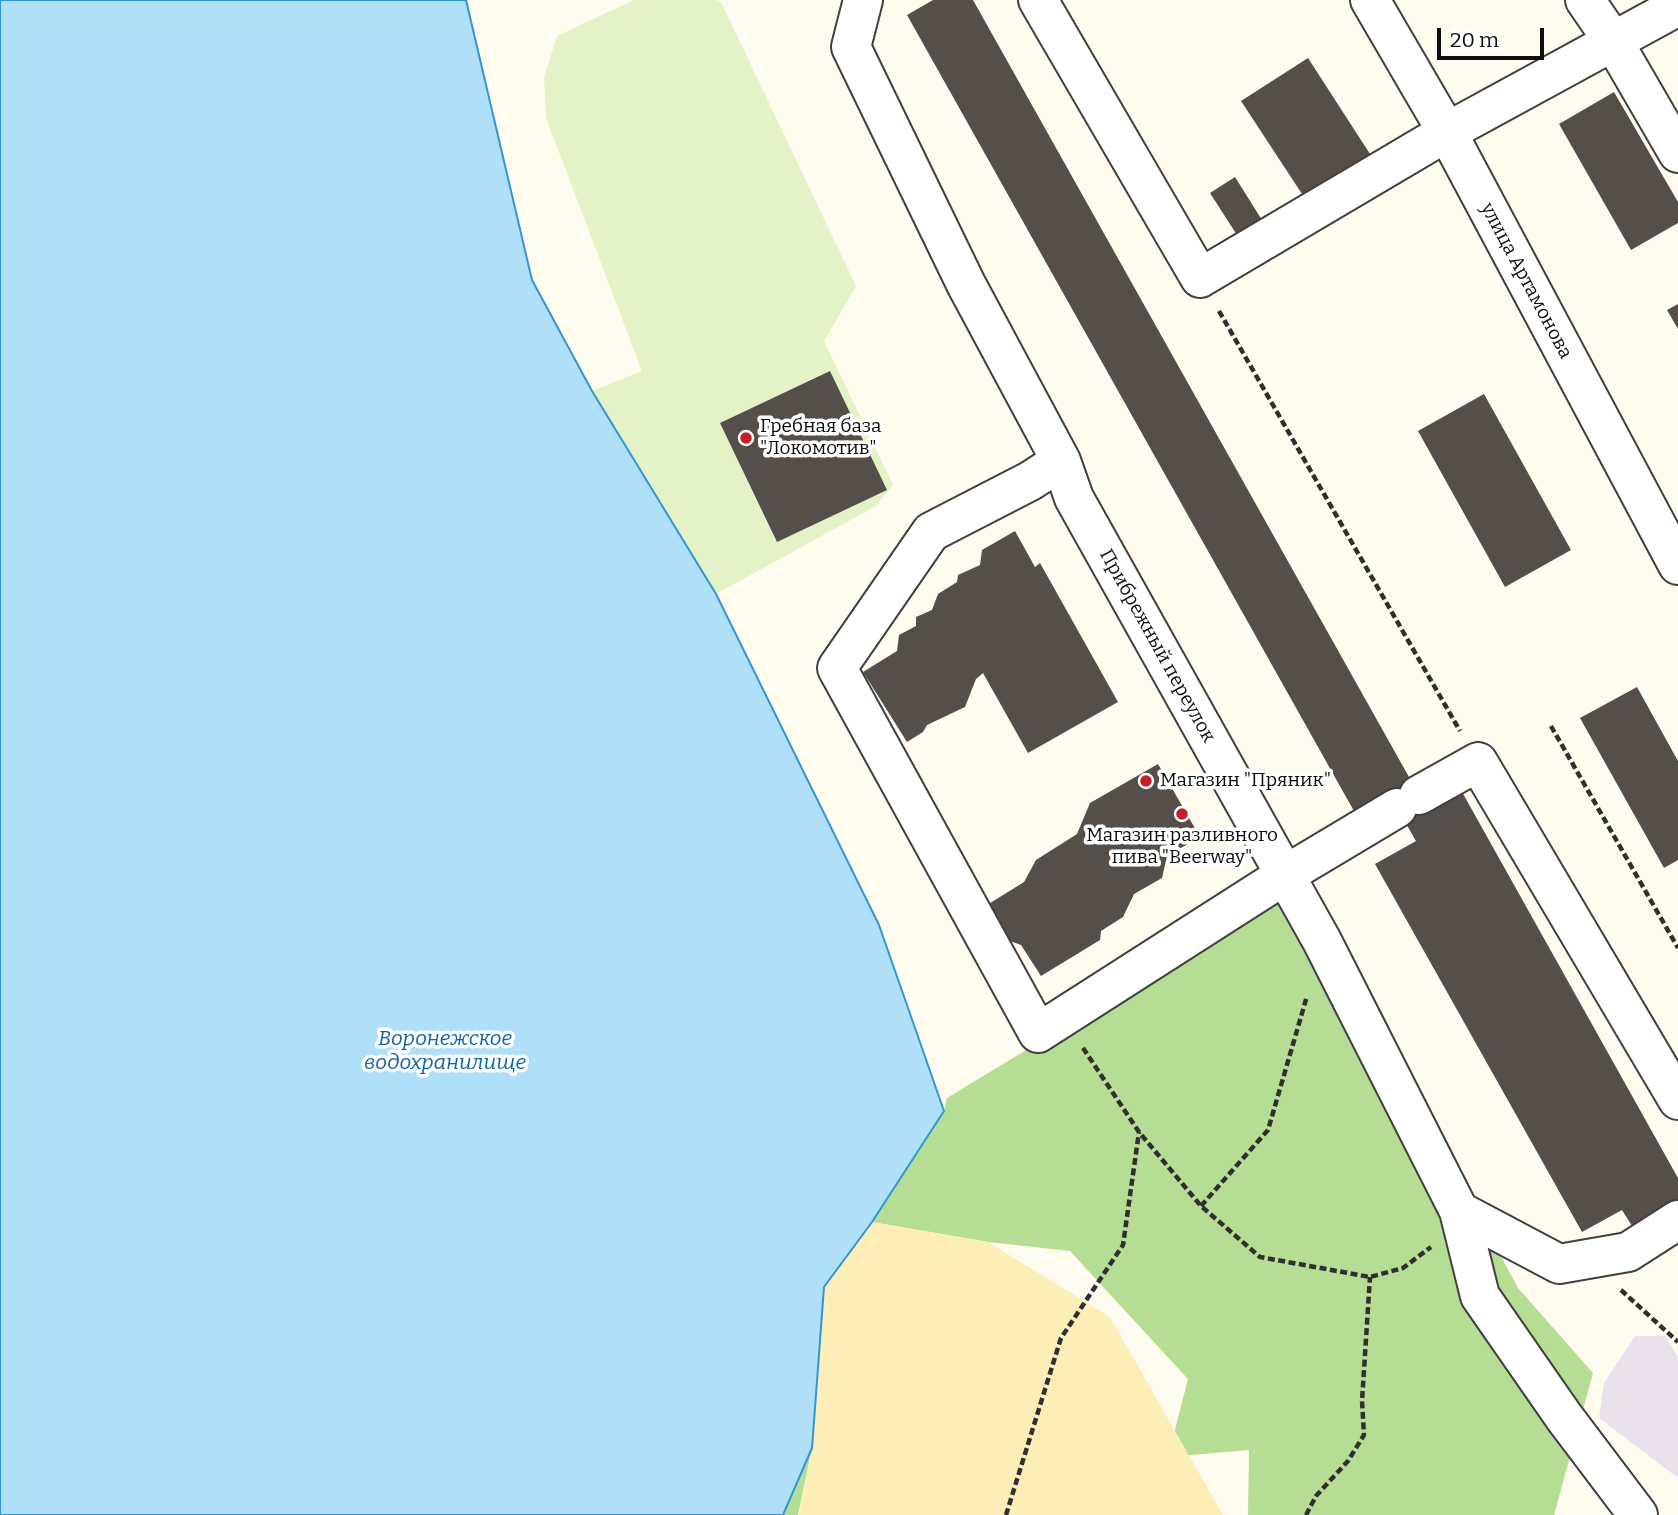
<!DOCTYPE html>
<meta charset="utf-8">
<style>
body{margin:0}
#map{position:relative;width:1678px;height:1515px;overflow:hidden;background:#fffbee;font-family:Bitter,serif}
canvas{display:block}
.scale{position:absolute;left:1437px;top:28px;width:107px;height:32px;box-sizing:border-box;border:4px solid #0d0d0d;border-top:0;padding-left:9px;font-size:21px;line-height:24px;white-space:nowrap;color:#0d0d0d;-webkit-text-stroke:5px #fff;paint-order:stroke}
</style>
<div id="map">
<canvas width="1678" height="1515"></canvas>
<div class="scale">20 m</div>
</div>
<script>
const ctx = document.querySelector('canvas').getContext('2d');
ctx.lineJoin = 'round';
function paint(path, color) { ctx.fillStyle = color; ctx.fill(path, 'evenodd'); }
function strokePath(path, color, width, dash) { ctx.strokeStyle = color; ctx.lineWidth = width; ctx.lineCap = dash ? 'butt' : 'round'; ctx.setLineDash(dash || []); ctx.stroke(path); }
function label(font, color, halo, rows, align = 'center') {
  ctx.font = font + ' Bitter,serif'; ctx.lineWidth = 7; ctx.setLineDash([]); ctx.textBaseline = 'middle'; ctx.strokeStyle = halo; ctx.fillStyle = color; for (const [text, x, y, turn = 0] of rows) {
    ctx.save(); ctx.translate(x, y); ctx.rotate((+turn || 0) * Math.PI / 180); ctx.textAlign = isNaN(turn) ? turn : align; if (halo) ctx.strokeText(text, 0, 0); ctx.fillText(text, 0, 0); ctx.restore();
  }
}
const industrial = new Path2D(`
 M1635 1336H1665L1678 1357V1478L1599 1418 1604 1383Z`);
const forest = new Path2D(`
 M1283 894 1430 1125 1518 1288 1593 1373 1554 1515H1248L1249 1450 1168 1457 1188 1379 1070 1251 988 1242 872 1222 944 1111 947 1098Z
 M812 1448 798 1515H783Z`);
const sand = new Path2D(`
 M872 1222 988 1242 1110 1317 1223 1515H799L812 1448 824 1287Z`);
const pitch = new Path2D(`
 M634 0H716L721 2 856 286 824 341 893 485 876 506 716 594 592 391 642 371 546 118 544 78 557 36Z`);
const water = new Path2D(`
 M0 0H466L532 280 592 391 716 594 879 925 944 1111 872 1222 824 1287 812 1448 783 1515H0Z`);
const building = new Path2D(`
 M933 0H973L1423 802 1457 783 1678 1178V1200L1632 1226 1622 1210 1582 1232 1375 864 1416 841 1393 801 1359 820 907 15Z
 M1308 58 1370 154 1304 197 1241 101Z
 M1614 92 1678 202V223L1631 250 1559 124Z
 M1235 177 1262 220 1237 235 1210 193Z
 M1678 304V329L1667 310Z
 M830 371 887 490 777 542 720 423Z
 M1484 394 1571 550 1505 587 1418 431Z
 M1015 531 1035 567 1040 563 1118 702 1028 753 983 673 976 679 965 707 927 725 923 732 907 742 863 672 897 651 899 635 916 626V617L932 610 938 594 957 582 958 575 980 565 982 550Z
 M1637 687 1678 761V860L1664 868 1580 718Z
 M1158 764 1200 837 1167 856 1162 878 1134 894 1123 917 1101 931 1100 940 1041 976 1021 945 1010 941 987 905 1024 882 1036 860 1077 834 1090 803Z`);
const path = new Path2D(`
 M1219 311 1460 731
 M1551 726 1678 948
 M1083 1048 1139 1132 1201 1206 1260 1257 1370 1277 1403 1268 1431 1247
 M1201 1206 1268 1130 1307 996
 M1621 1290 1678 1342
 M1006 1515 1061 1338 1123 1245 1139 1132
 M1306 1515 1316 1496 1348 1461 1364 1435 1362 1401 1370 1277`);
const minor = new Path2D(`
 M863 0 851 47 966 284 1061 461 1074 498 1322 941 1459 1211 1559 1264 1628 1252 1678 1220
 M1038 0 1200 278 1447 132 1678 6
 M1370 0 1447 132 1678 565
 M1585 0 1613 41 1678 153
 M1061 461 1030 481 931 532 837 668 1038 1033 1285 875 1397 808
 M1419 795 1478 762 1678 1100
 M1459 1211 1480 1296 1564 1417 1638 1515`);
const markers = [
 [746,438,7,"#c41f29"],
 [1146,781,7,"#c41f29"],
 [1182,814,7,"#c41f29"]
];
const streetNames = [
 ["улица Артамонова",1526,281,62],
 ["Прибрежный переулок",1157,646,61]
];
const poiNames = [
 ["Гребная база",760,427],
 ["\"Локомотив\"",760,449],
 ["Магазин \"Пряник\"",1160,781],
 ["Магазин разливного",1182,836,"center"],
 ["пива \"Beerway\"",1182,858,"center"]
];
const waterNames = [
 ["Воронежское",445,1039],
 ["водохранилище",445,1063]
];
paint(industrial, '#ebe1ed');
paint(forest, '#b6dd94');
paint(sand, '#fdedb7');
paint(pitch, '#e4f2c8');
paint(water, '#b0dff9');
strokePath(water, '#3396d4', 2);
paint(building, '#564e49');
strokePath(minor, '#404040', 42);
strokePath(path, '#2f2f2f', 4.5, [7, 3.5]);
strokePath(minor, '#fff', 38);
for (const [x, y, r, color] of markers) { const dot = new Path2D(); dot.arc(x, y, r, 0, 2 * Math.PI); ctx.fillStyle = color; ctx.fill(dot); strokePath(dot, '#fff', 2.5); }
label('19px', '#0d0d0d', '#fff', streetNames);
label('19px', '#0d0d0d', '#fff', poiNames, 'left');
label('italic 21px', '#1066a5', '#fff', waterNames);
</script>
